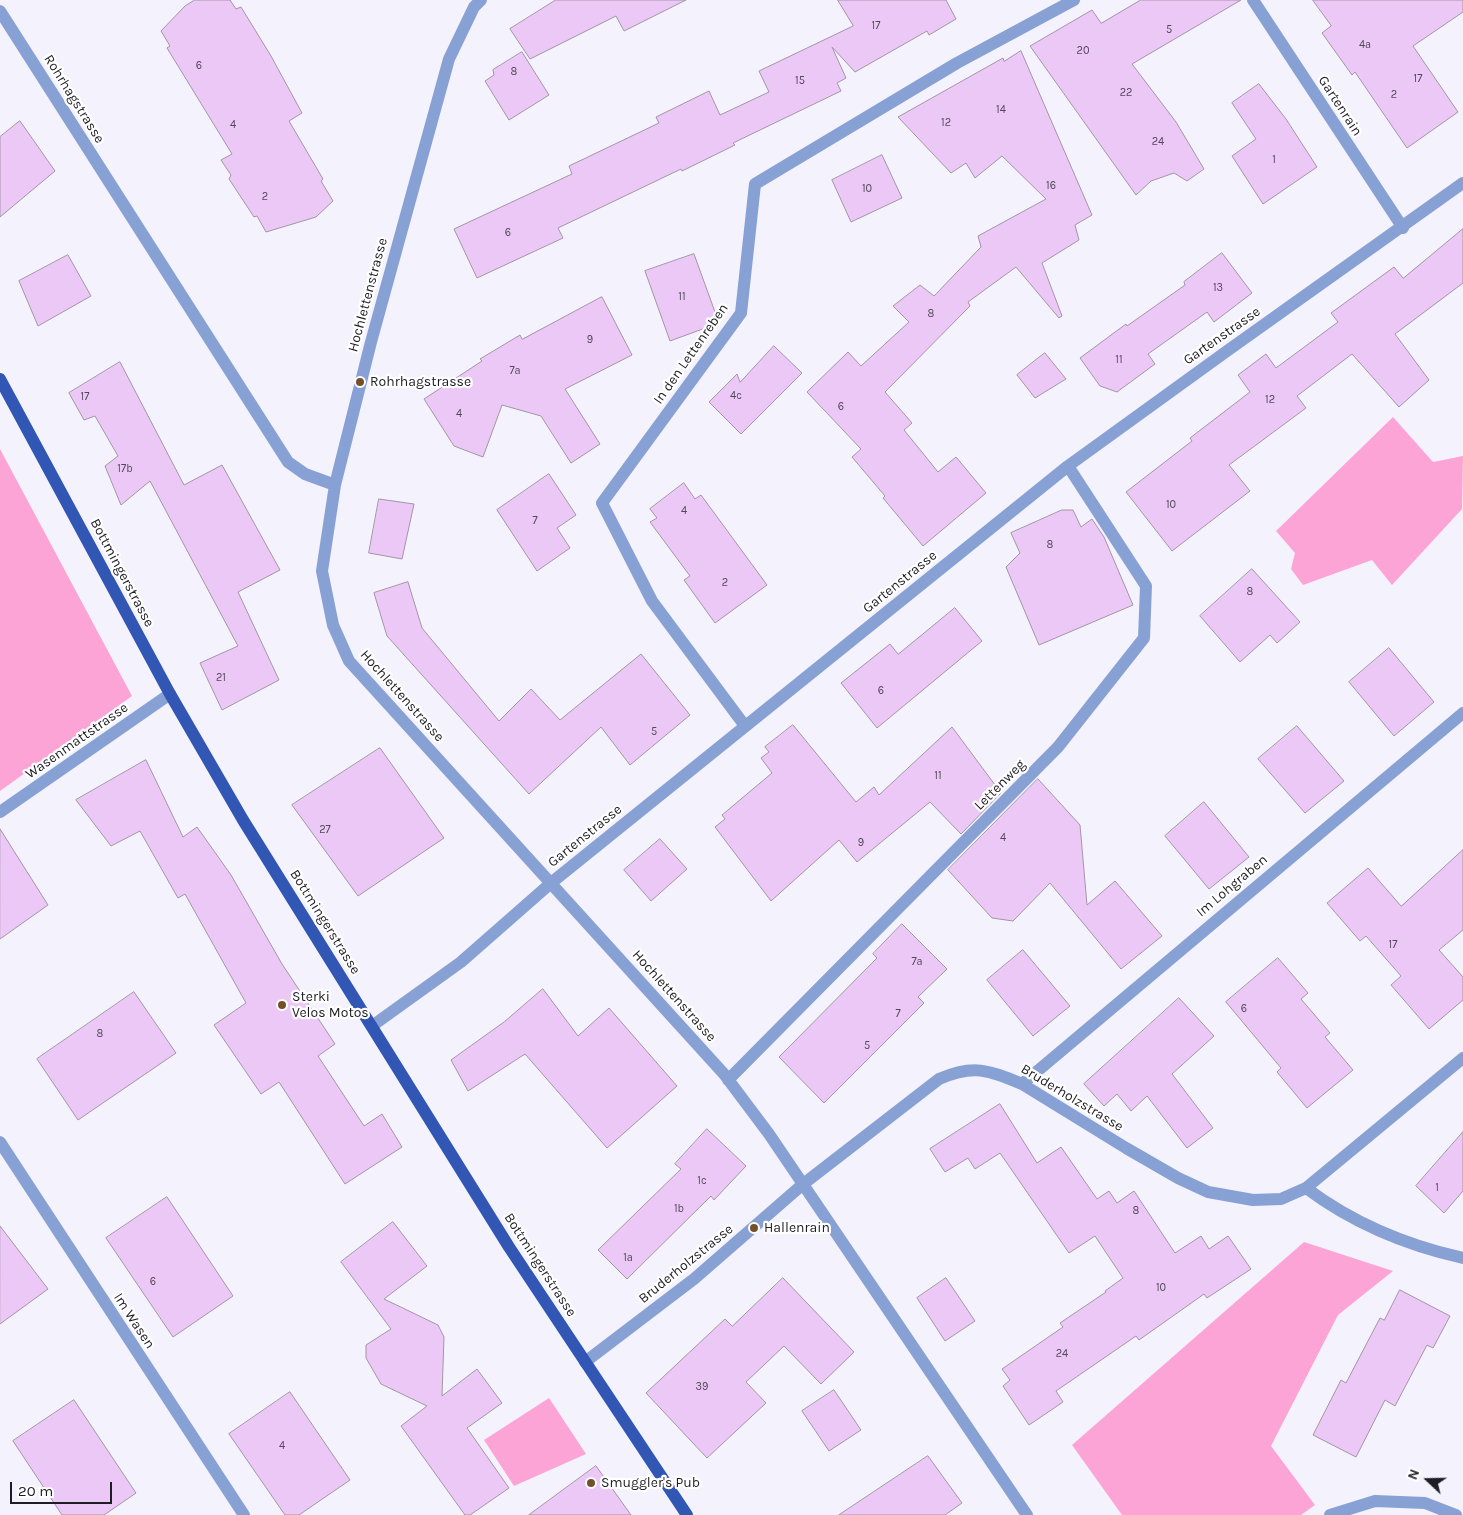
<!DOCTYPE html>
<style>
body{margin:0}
#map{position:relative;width:1463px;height:1515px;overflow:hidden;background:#f4f2fc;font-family:Karla,sans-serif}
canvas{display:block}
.north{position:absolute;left:1403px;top:1455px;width:50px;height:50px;-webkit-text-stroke:4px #fff;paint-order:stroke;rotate:291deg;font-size:14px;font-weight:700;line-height:20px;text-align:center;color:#1e1d25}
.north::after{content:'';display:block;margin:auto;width:18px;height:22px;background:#1e1d25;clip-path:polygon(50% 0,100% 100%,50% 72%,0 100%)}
.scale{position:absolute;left:10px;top:1482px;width:102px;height:22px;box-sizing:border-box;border:2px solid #1e1d25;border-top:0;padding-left:6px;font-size:15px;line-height:18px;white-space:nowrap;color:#1e1d25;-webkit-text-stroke:4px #fff;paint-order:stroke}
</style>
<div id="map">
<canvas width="1463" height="1515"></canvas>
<div class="north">N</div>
<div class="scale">20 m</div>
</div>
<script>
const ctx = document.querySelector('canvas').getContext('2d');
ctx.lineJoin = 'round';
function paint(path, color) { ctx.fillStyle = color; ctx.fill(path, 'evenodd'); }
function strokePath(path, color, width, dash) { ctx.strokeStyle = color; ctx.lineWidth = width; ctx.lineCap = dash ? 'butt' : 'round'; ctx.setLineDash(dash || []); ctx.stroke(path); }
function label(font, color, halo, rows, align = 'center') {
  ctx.font = font + ' Karla,sans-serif'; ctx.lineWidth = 4.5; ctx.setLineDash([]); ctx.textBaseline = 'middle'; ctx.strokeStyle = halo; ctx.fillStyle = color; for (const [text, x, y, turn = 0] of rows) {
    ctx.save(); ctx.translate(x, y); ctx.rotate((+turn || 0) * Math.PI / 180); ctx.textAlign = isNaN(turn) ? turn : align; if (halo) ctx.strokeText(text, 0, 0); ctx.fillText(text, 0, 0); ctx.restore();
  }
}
const green = new Path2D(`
 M1393 417 1433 462 1463 456 1462 509 1392 585 1372 560 1303 585 1291 569 1295 553 1276 531Z
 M0 449 132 696 0 791Z
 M1304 1242 1393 1271 1338 1315 1271 1446 1315 1505 1301 1515H1122L1072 1445Z
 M549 1398 586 1454 514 1486 484 1440Z`);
const building = new Path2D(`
 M195 0H230L236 9 241 7 271 56 302 113 289 121 323 179 321 181 333 201 316 217 266 232 257 216 254 217 229 179 231 175 221 160 232 154 167 48 170 46 161 31 185 6Z
 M556 0H686L624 31 616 16 530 59 510 29Z
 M838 0H946L956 19 929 35 927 31 855 72 832 47 846 78 837 83 841 91 733 143 735 145 682 171 681 169 558 228 563 238 477 278 454 229 572 174 569 166 659 123 656 117 709 91 720 115 769 92 759 71 853 26Z
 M1141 0H1241L1132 64 1176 122 1204 169 1187 181 1174 173 1151 181 1136 195 1030 46 1092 10 1101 23Z
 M1313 0H1463V12L1413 46 1458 112 1407 148 1355 72 1352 75 1322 33 1331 26Z
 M1021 51 1092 215 1075 225 1079 240 1042 263 1062 316 1059 318 1016 267 968 302 970 306 885 392 912 423 904 430 938 472 956 457 986 493 923 546 883 498 885 496 852 457 861 449 807 392 848 352 861 366 909 322 893 306 920 285 934 296 981 247 978 236 1046 199 1002 156 975 178 966 163 951 173 898 117 1003 58 1004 61Z
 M522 52 549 95 509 120 485 81 494 75 493 70Z
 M1259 84 1286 119 1317 167 1263 204 1232 156 1256 139 1232 103Z
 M20 121 55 171 0 217V137Z
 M882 155 902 198 851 222 832 180Z
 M1463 229V283L1395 334 1429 380 1399 407 1352 354 1297 396 1306 408 1229 465 1250 491 1172 551 1126 492 1192 441 1190 438 1250 392 1238 375 1266 354 1276 368 1338 322 1331 313 1394 267 1403 278Z
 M1222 253 1252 293 1214 322 1207 312 1148 354 1155 364 1117 392 1100 386 1080 358 1126 324 1127 326 1185 285 1184 282Z
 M694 254 719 323 670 341 645 271Z
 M68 255 91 296 38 326 19 281Z
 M602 297 632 355 565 389 600 444 571 463 541 416 502 405 483 457 454 446 424 399 482 361 480 359 520 335 522 339Z
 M774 346 802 373 741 434 709 402 737 374 740 382Z
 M1045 353 1066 379 1035 398 1017 375Z
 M120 362 184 485 222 465 280 570 238 592 279 680 222 710 200 663 238 646 150 481 121 505 105 466 118 456 95 416 84 420 69 393Z
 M549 474 576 515 557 528 570 548 537 571 497 510Z
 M684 483 695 499 701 495 767 585 715 623 684 580 690 576 650 522 657 518 650 509Z
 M379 499 414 504 402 559 369 553Z
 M1062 510H1073L1081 527 1092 519 1104 537 1133 605 1039 645 1006 567 1020 553 1011 533Z
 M1252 569 1300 622 1277 643 1270 635 1240 662 1200 616Z
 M408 582 422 628 499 721 531 689 560 720 641 654 690 715 630 765 601 727 529 794 387 636 374 593Z
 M955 608 982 641 877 728 841 683 890 644 898 654Z
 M1389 648 1434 702 1394 736 1349 682Z
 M793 725 856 802 874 787 879 795 952 727 1001 793 961 834 930 802 857 862 839 840 771 901 715 827 725 819 722 815 772 773 761 758 769 752 765 747Z
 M1297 726 1344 781 1305 813 1258 759Z
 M380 748 444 838 358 896 292 805Z
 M146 760 183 837 197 827 231 875 282 964 335 1044 318 1056 364 1126 382 1114 402 1147 345 1184 279 1082 261 1094 214 1025 246 1003 185 894 178 898 140 831 111 846 76 800Z
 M1038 779 1080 825 1087 905 1115 881 1162 936 1121 969 1050 883 1013 921 992 918 948 870Z
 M1204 802 1249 857 1209 889 1165 836Z
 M0 829 48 905 0 939Z
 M660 839 687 869 651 901 624 870Z
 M1463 850V930L1439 950 1463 977V1000L1429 1029 1391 985 1401 976 1366 936 1360 941 1327 903 1368 868 1401 906Z
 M902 924 947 969 918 997 924 1003 824 1103 779 1057 877 958 873 954Z
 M1023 950 1070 1006 1033 1036 987 980Z
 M1278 958 1308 993 1301 999 1330 1033 1325 1037 1353 1070 1307 1108 1277 1072 1281 1068 1226 1002Z
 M543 989 578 1036 609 1008 677 1086 607 1148 525 1054 468 1091 451 1060 504 1022Z
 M134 992 176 1053 78 1120 37 1059Z
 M1179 998 1214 1036 1172 1074 1213 1128 1187 1148 1147 1096 1131 1111 1117 1094 1104 1106 1084 1084Z
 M1000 1104 1037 1163 1061 1147 1097 1199 1109 1191 1117 1203 1134 1191 1175 1253 1201 1236 1209 1249 1228 1236 1251 1269 1207 1298 1204 1294 1139 1340 1136 1336 1056 1391 1063 1402 1029 1425 1003 1386 1010 1380 1002 1369 1063 1327 1060 1323 1106 1292 1105 1291 1123 1278 1095 1236 1069 1253 1000 1153 975 1169 968 1158 945 1172 930 1149Z
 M707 1129 746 1166 714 1200 711 1196 627 1279 598 1250 681 1169 675 1164Z
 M1463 1132V1191L1444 1213 1416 1186Z
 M167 1197 233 1296 173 1337 106 1238Z
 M393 1222 427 1266 384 1299 438 1325 444 1337 442 1396 477 1369 502 1403 467 1428 509 1488 470 1515H465L401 1426 427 1406 381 1384 366 1358V1345L391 1329 341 1262Z
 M0 1226 48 1289 0 1324Z
 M783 1278 854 1352 821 1384 784 1346 746 1382 766 1403 707 1458 646 1393 725 1319 732 1326Z
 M946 1278 975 1321 945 1341 917 1298Z
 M1400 1290 1450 1316 1433 1348 1427 1345 1395 1406 1385 1400 1356 1457 1313 1435 1341 1380 1346 1383 1380 1318 1384 1320Z
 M834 1390 861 1430 829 1451 802 1411Z
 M290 1392 350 1480 299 1515H285L229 1434Z
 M74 1400 136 1493 104 1515H62L13 1441Z
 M928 1456 962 1503 945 1515H839Z
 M596 1466 631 1515H529Z`);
const minor = new Path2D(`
 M481 0 474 7 449 59 371 342 335 485 322 571 333 625 349 661 724 1074 769 1134 1027 1515
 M1253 0 1403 228
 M0 11 288 462 305 474 335 485
 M745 726 652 601 602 503 741 313 755 184 957 63 1074 0
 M0 812 170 694
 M372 1026 461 962 551 883 1068 466 1227 351 1463 183
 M728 1080 1058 747 1144 638 1146 586 1068 466
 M1022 1084 1463 713
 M0 1142 244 1515
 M1306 1188C1354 1224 1405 1245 1463 1258
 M585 1362 694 1279 802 1185 939 1079C974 1064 988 1070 1022 1084L1126 1148 1178 1178 1208 1192 1253 1200 1281 1199 1306 1188 1463 1058
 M1330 1515 1375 1501 1425 1503 1456 1515`);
const major = new Path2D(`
 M0 379 170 694 243 820 509 1247 687 1515`);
const markers = [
 [360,382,5,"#74502a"],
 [282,1005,5,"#74502a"],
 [754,1228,5,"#74502a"],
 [591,1483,5,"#74502a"]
];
const numberNames = [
 ["17",876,26],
 ["5",1169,30],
 ["4a",1365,45],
 ["20",1083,51],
 ["6",199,66],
 ["8",514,72],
 ["17",1418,79],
 ["15",800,81],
 ["22",1126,93],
 ["2",1394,95],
 ["14",1001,110],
 ["12",946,123],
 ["4",233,125],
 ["24",1158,142],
 ["1",1274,160],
 ["16",1051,186],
 ["10",867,189],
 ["2",265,197],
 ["6",508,233],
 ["13",1218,288],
 ["11",682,297],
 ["8",931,314],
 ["9",590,340],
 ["11",1119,360],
 ["7a",515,371],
 ["4c",736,396],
 ["17",85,397],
 ["12",1270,400],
 ["6",841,407],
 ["4",459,414],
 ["17b",125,469],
 ["10",1171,505],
 ["4",684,511],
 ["7",535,521],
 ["8",1050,545],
 ["2",725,583],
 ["8",1250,592],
 ["21",221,678],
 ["6",881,691],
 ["5",654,732],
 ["11",938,776],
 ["27",325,830],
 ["4",1003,838],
 ["9",861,843],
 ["17",1393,945],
 ["7a",917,962],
 ["6",1244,1009],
 ["7",898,1014],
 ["8",100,1034],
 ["5",867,1046],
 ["1c",702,1181],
 ["1",1437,1188],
 ["1b",679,1209],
 ["8",1136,1211],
 ["1a",628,1258],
 ["6",153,1282],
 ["10",1161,1288],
 ["24",1062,1354],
 ["39",702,1387],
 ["4",282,1446]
];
const streetNames = [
 ["Rohrhagstrasse",74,99,58],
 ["Gartenrain",1340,106,57],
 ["Hochlettenstrasse",368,295,-75],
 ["Gartenstrasse",1222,336,-35],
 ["In den Lettenreben",691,354,-55],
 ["Bottmingerstrasse",122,573,62],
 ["Gartenstrasse",900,582,-39],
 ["Hochlettenstrasse",402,696,48],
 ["Wasenmattstrasse",77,741,-35],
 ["Lettenweg",1000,785,-45],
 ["Gartenstrasse",585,836,-39],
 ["Im Lohgraben",1232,886,-40],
 ["Bottmingerstrasse",325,922,58],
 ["Hochlettenstrasse",674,996,48],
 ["Bruderholzstrasse",1072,1098,31],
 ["Bruderholzstrasse",686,1264,-39],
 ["Bottmingerstrasse",540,1265,57],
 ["Im Wasen",134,1321,57]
];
const poiNames = [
 ["Rohrhagstrasse",370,382],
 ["Sterki",292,997],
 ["Velos Motos",292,1013],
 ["Hallenrain",764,1228],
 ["Smuggler's Pub",601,1483]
];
paint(green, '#fda4d6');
paint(building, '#ecc8f6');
strokePath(building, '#a394a7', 1);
strokePath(minor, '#88a1d5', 12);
strokePath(major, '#3156b4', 12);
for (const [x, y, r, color] of markers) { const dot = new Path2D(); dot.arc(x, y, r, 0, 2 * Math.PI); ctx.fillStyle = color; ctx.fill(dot); strokePath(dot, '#fff', 2); }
label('11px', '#524859', null, numberNames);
label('14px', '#1e1d25', '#fff', streetNames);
label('14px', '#1e1d25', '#fff', poiNames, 'left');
</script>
